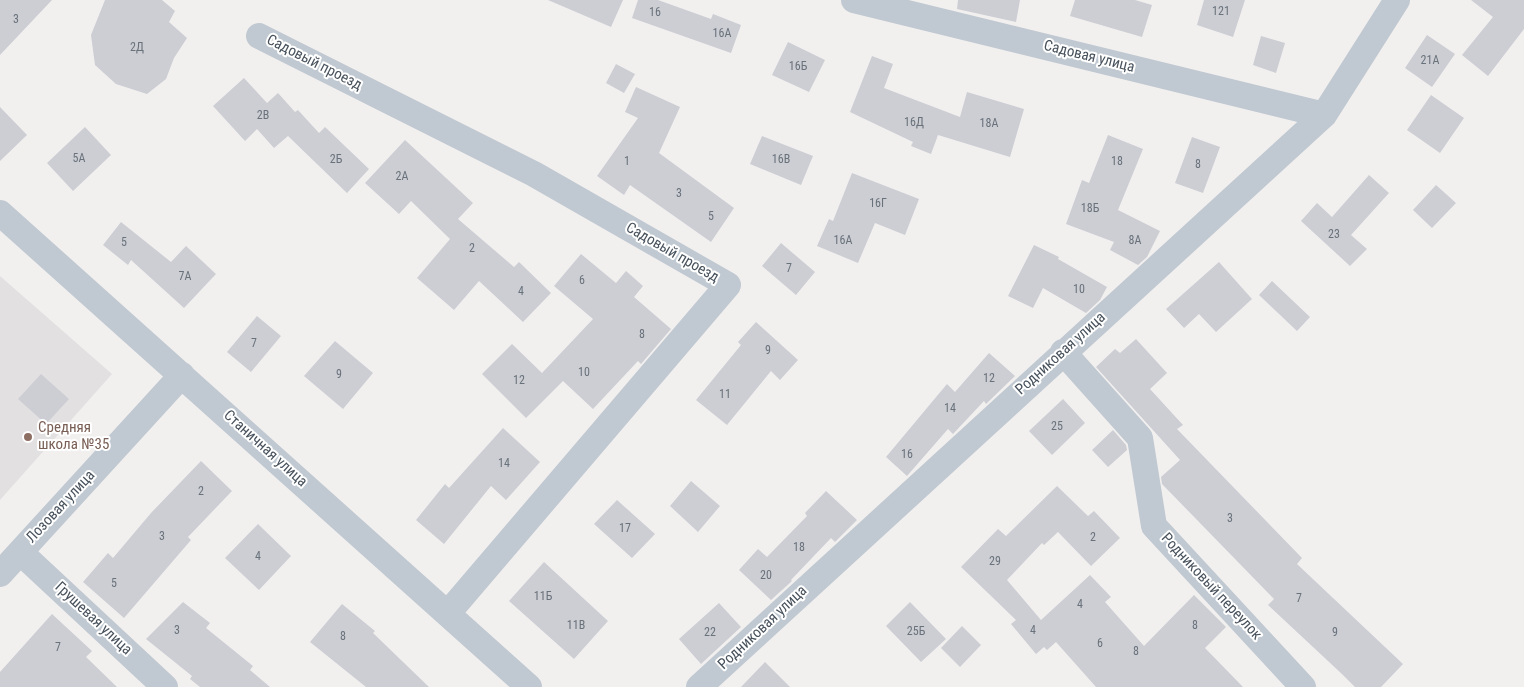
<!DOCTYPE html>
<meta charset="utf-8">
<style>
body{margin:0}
canvas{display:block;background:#f2efef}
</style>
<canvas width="1524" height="687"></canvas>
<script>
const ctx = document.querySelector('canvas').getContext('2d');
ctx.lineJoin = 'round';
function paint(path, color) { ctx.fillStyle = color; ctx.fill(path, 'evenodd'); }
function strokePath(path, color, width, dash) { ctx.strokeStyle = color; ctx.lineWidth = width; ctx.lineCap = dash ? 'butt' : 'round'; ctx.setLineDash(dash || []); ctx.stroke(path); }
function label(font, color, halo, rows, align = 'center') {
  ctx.font = font + ' "Roboto Condensed",sans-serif'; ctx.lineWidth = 4; ctx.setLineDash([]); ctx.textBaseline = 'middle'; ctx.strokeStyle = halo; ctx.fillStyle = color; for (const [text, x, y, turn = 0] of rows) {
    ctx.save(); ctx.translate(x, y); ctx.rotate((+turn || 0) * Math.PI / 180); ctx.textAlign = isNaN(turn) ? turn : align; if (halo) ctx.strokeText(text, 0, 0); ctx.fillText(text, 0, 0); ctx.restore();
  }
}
const education = new Path2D(`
 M0 276 112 374 0 500Z`);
const building = new Path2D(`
 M0 0H52L0 55Z
 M105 0H162L175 11 169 22 187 38 174 58 166 79 147 94 116 84 95 65 91 35Z
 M548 0H623L611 27Z
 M638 0H658L711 19 713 14 741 25 731 53 632 18Z
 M958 0H1020L1016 22 957 9Z
 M1075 0H1135L1152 5 1142 37 1070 16Z
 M1204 0H1245L1233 37 1197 25Z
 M1471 0H1524V29L1488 76 1462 55 1493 17Z
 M1427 35 1455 54 1432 87 1405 68Z
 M1261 36 1285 43 1276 73 1253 65Z
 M788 42 825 60 809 92 772 75Z
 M872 56 893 64 884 88 960 117 967 92 1024 109 1010 157 938 135 931 154 911 146 913 142 850 112Z
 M616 64 635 74 624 93 606 83Z
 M244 78 267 103 278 93 295 112 298 110 319 133 325 127 369 169 347 193 288 136 274 148 257 129 245 141 213 106Z
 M636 87 680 107 659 153 734 208 711 242 630 185 624 195 597 176 638 118 625 112Z
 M1431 95 1464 118 1440 153 1407 130Z
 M0 107 27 135 0 161Z
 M85 127 111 155 73 191 47 163Z
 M1108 135 1143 149 1118 210 1160 231 1147 257 1138 265 1110 250 1114 242 1066 224 1082 180 1089 183Z
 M762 136 813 156 801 185 750 164Z
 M1192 137 1220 147 1203 193 1175 183Z
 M405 140 473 203 458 219 514 267 519 262 551 293 523 322 479 281 454 310 417 278 450 239 411 201 399 214 365 183Z
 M852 173 919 199 905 235 875 223 858 263 817 246 829 219 833 221Z
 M1369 175 1389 193 1351 235 1367 249 1350 266 1301 221 1317 203 1332 217Z
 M1436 185 1456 203 1432 228 1413 210Z
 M121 222 171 262 186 246 216 274 184 308 131 260 128 265 103 245Z
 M781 243 815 272 796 295 762 266Z
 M1034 245 1059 257 1058 259 1107 287 1100 300 1086 313 1043 288 1033 308 1008 296Z
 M581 254 616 283 626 271 643 286 634 297 671 329 641 364 638 361 593 409 563 381 526 418 482 374 512 344 542 373 593 319 554 286Z
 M1219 262 1252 299 1216 332 1199 314 1184 328 1166 309Z
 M1272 281 1310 317 1297 331 1259 295Z
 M257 316 281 336 251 372 227 352Z
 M756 322 798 360 780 380 771 371 727 425 696 400 741 345 738 342Z
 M1136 339 1167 373 1150 389 1183 425 1177 429 1302 558 1297 564 1403 664 1381 687H1355L1343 675 1268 605 1274 599 1162 484 1161 477 1180 460 1096 367 1115 349 1120 353Z
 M335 341 373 373 343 409 304 376Z
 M989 353 1015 376 986 404 984 401 953 434 948 429 907 476 886 457 947 384 955 392Z
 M41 374 69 399 46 424 18 399Z
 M1063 399 1085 423 1052 455 1029 431Z
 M503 428 540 462 506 500 491 486 444 544 416 520 445 484 449 488Z
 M1113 430 1126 445 1127 450 1108 467 1092 450Z
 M201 461 232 491 188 537 191 540 124 618 83 582 108 553 113 558 151 513Z
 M691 481 720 506 698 532 670 506Z
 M1057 486 1088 516 1094 511 1120 538 1091 566 1058 532 1044 545 1042 543 1007 580 1041 620 1090 575 1111 597 1105 602 1144 646 1194 595 1226 627 1205 648 1243 687H1096L1056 642 1047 650 1044 647 1036 654 1011 624 1016 620 961 567 998 529 1006 536Z
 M826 491 857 520 835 542 831 538 791 580 792 581 771 600 739 570 758 549 767 557 807 516 805 513Z
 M617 500 655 534 632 558 594 524Z
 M258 524 291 556 259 590 225 558Z
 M544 562 608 621 574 659 509 601Z
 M183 602 210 623 206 628 253 666 250 670 270 687H200L190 679 192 676 146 639Z
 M910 602 946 639 921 662 886 626Z
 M719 603 741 627 701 664 679 639Z
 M342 604 375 631 373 633 429 687H366L310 642Z
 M52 614 92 651 86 657 117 687H0V672Z
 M962 626 981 645 960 667 941 648Z
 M765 662 790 687H741Z`);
const minor = new Path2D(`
 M854 0 1324 115
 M259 36 534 174 728 285 448 613
 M0 213 529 687
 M1063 352 1140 438 1154 526 1303 687
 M20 552 165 687
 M0 574 182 375
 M699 687 1324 115 1397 0`);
const markers = [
 [28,437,5,"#8d6e63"]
];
const numberNames = [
 ["121",1221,12],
 ["16",655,13],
 ["3",16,20],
 ["16А",722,34],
 ["2Д",137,48],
 ["21А",1430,61],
 ["16Б",798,67],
 ["2В",263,116],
 ["16Д",914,123],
 ["18А",989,124],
 ["5А",79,159],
 ["2Б",336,160],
 ["16В",781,160],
 ["1",627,162],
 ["18",1117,162],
 ["8",1198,165],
 ["2А",402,177],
 ["3",679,194],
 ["16Г",878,204],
 ["18Б",1090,209],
 ["5",711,217],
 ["23",1334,235],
 ["16А",843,241],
 ["8А",1135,241],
 ["5",124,243],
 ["2",472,249],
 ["7",789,269],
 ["7А",185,277],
 ["6",582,281],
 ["10",1079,290],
 ["4",521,292],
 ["8",642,335],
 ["7",254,344],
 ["9",768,351],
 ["10",584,373],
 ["9",339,375],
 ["12",989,379],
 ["12",519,381],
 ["11",725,395],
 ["14",950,409],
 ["25",1057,427],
 ["16",907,455],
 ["14",504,464],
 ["2",201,492],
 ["3",1230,519],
 ["17",625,529],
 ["3",162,537],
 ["2",1093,538],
 ["18",799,548],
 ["4",258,557],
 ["29",995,562],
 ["20",766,576],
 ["5",114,584],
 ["11Б",543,597],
 ["7",1299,599],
 ["4",1080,605],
 ["11В",576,626],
 ["8",1195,626],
 ["3",177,631],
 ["4",1033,631],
 ["25Б",916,632],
 ["22",710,633],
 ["9",1335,633],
 ["8",343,637],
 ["6",1100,644],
 ["7",58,648],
 ["8",1136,652]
];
const streetNames = [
 ["Садовая улица",1089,57,14],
 ["Садовый проезд",314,63,27],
 ["Садовый проезд",672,253,30],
 ["Родниковая улица",1061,354,-42],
 ["Станичная улица",265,449,42],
 ["Лозовая улица",61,507,-47],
 ["Родниковый переулок",1211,587,47],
 ["Грушевая улица",93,619,43],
 ["Родниковая улица",763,628,-43]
];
const educationNames = [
 ["Средняя",38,428],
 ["школа №35",38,445]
];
paint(education, '#e3e0e1');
paint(building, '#ccced4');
strokePath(minor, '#c0c9d1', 26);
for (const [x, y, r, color] of markers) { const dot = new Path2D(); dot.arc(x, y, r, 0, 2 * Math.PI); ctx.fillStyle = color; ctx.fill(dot); strokePath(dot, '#fff', 2); }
label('12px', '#69717a', null, numberNames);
label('15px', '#48525c', '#fff', streetNames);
label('15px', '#785e54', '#fff', educationNames, 'left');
</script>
